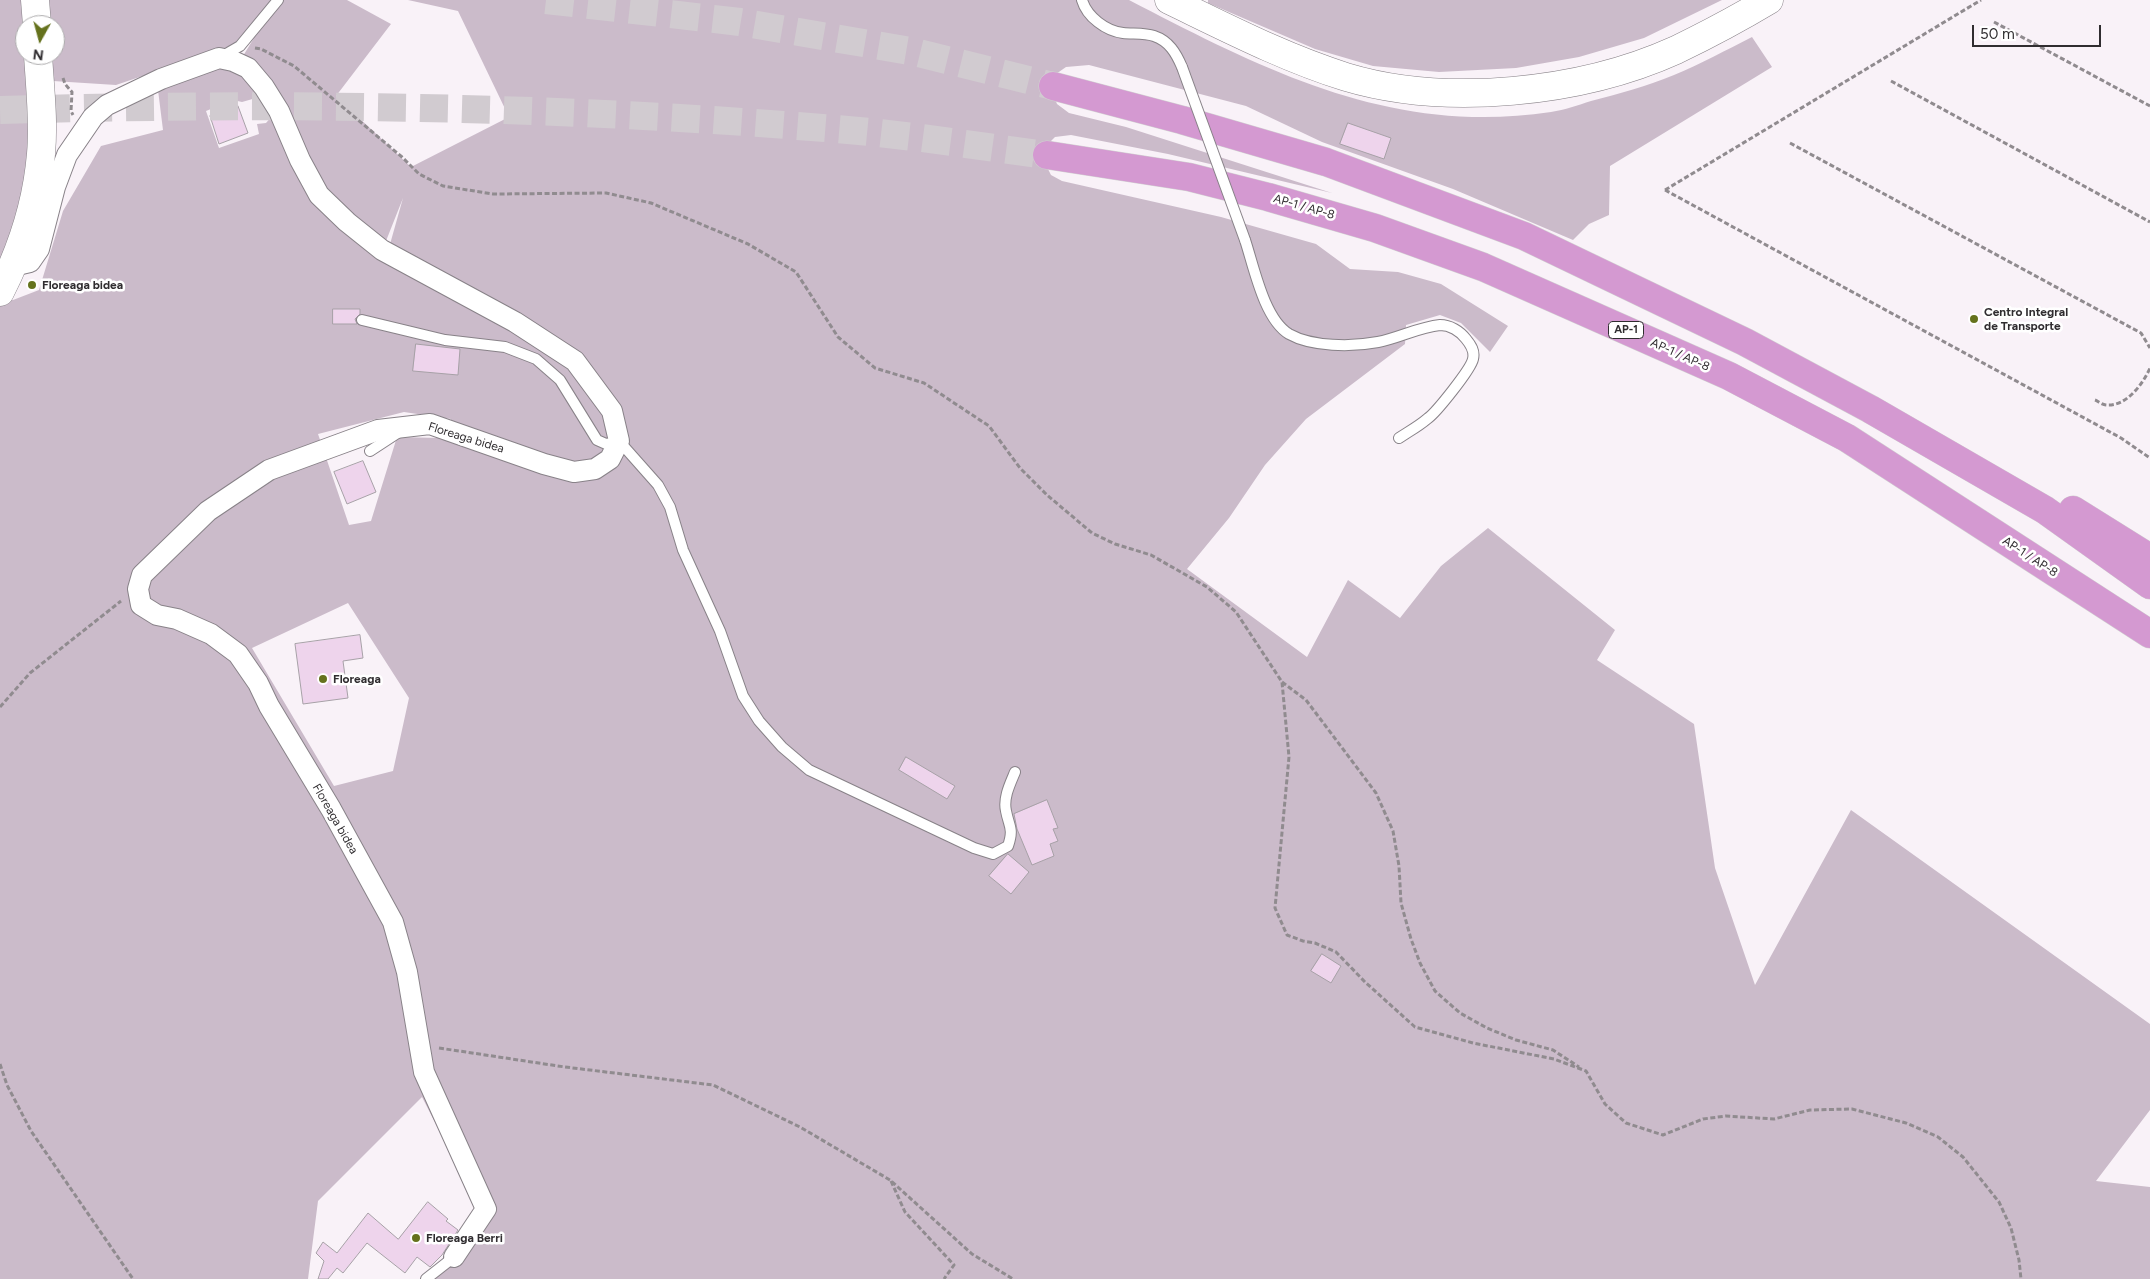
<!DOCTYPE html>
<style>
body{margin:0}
#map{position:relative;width:2150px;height:1279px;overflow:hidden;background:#f9f2f8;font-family:Figtree,sans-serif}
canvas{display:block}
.north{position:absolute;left:15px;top:15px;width:50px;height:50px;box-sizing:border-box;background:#fff;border:1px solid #acabac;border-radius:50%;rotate:187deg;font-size:14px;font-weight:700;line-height:20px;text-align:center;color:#302d30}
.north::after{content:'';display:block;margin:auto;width:18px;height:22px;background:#65721d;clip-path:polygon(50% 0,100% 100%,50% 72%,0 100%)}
.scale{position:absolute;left:1972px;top:25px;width:129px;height:22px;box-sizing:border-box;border:2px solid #302d30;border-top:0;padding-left:6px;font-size:15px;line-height:18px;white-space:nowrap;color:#302d30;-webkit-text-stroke:4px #fff;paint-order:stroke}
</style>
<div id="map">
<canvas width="2150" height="1279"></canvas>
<div class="north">N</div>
<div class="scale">50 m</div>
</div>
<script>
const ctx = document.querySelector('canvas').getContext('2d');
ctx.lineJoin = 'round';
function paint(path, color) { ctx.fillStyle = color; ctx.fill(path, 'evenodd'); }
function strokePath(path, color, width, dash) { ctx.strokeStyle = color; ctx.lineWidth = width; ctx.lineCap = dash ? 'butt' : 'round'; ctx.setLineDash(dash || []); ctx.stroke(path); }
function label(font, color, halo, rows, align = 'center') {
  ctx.font = font + ' Figtree,sans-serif'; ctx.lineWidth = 5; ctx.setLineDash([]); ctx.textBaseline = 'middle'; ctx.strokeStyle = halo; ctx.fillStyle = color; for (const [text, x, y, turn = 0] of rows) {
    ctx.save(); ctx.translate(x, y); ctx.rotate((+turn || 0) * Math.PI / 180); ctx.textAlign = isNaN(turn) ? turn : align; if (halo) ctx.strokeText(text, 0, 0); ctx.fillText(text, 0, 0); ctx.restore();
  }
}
const green = new Path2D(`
 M0 0H22C28 75 37 151 17 225 13 239 6 254 0 268Z
 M47 0H347L391 24 336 96 411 167 509 117 458 11 408 0H1129C1266 71 1392 136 1551 112 1565 110 1578 105 1591 101 1619 94 1647 86 1674 75 1701 64 1726 50 1752 37L1772 67 1610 166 1609 215 1589 224 1573 240 1453 189 1322 142 1246 106 1089 65 1066 67 1056 74 1052 91 1057 104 1069 113 1126 127 1332 193 1168 154 1071 135 1055 137 1047 145 1044 161 1051 175 1062 181 1221 217 1316 244 1350 269 1398 272 1441 284 1508 326 1490 352 1461 323 1440 315 1406 325 1405 344 1306 419 1265 465 1229 518 1187 569 1307 657 1348 580 1400 618 1441 566 1488 528 1615 630 1597 660 1694 724 1715 868 1755 985 1851 810 2150 1024V1110L2096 1181 2150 1187V1279H429L479 1209 422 1097 318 1201 308 1279H0V299L13 300 39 290 63 211 101 146 163 130 158 90 219 67H234L263 96 242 102 233 100 206 111 219 148 259 134 257 124 266 123 273 115 311 195 349 237 385 262 403 198 386 241 331 198 302 144 271 79 243 56 254 38 116 85 53 81 51 55H55V25H49ZM404 412 451 419 440 438 397 437 371 521 349 525 318 434ZM348 603 409 698 393 771 334 786 252 648Z
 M1208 0H1722L1644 38 1579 57 1516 68 1439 72 1373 66 1315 49 1208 3Z`);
const building = new Path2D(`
 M238 106 248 133 219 144 210 116Z
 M1348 123 1391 138 1384 159 1340 144Z
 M333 309H360V314L355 319 357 324H333Z
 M416 344 460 349 458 375 413 371Z
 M363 461 376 492 347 504 334 472Z
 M360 635 363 658 343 661 348 698 303 704 295 644Z
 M906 757 955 786 947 799 899 770Z
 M1047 800 1058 828 1053 829 1058 841 1050 844 1054 856 1032 865 1017 829 1014 814Z
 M1008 854 1029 872 1011 894 989 876Z
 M1322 954 1341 966 1331 983 1311 971Z
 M428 1202 448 1219 446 1221 458 1230 442 1255 430 1267 417 1257 405 1273 367 1243 343 1273 337 1268 328 1279H318L324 1261 316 1253 323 1242 337 1253 368 1213 398 1239Z`);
const highwayTunnel = new Path2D(`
 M546 0 740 22 910 51 1053 86
 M0 110C286 102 573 106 859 131 922 137 985 147 1047 155`);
const path = new Path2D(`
 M1994 22 2150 106
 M58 33 59 47
 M255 48 261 49 294 66 402 157 419 174 443 186 493 194 606 193 651 203 748 244 796 272 838 337 875 368 924 383 989 426 1020 468 1047 495 1092 533 1115 544 1151 555 1207 587 1236 612 1282 682 1289 757 1275 908 1287 935 1303 941 1315 943 1336 952 1365 982 1415 1027 1473 1043 1554 1059 1586 1071 1605 1104 1626 1123 1663 1135 1703 1119 1726 1116 1774 1119 1810 1110 1852 1109 1906 1123 1938 1137 1963 1157 1999 1202 2011 1228 2019 1260 2021 1279
 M63 78 65 84 72 92 71 111 73 115
 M1891 81 2150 222
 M1790 143 2141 333 2150 348
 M1665 190 2121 438 2150 458
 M1665 190 1981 0
 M2095 400C2098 401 2102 405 2106 405 2126 407 2143 384 2150 368
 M1282 682 1306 700 1376 793 1393 831 1399 866 1401 903 1411 939 1420 963 1435 991 1460 1013 1487 1028 1516 1040 1553 1050 1579 1067
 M0 707 30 673 121 601
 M439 1048 565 1067 713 1085 800 1127 890 1180 972 1254 1013 1279
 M0 1064 7 1085 31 1131 133 1279
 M891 1181 905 1212 954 1265 944 1279`);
const lane = new Path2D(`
 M1082 0C1087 17 1106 31 1123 33 1133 34 1145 33 1154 36 1169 41 1176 53 1182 67
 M221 57 240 46 278 0
 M1245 240C1254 267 1264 319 1289 334 1312 347 1352 347 1378 342 1399 338 1419 327 1440 325 1450 325 1460 331 1466 339 1471 345 1475 351 1473 359 1471 369 1436 413 1427 419 1419 426 1408 432 1399 438
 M362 320 445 340 505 347 536 359 560 380 597 440 606 444 619 441 658 485 670 507 683 550 720 631 743 696 759 721 782 747 809 770 974 848 993 854 1008 846C1014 828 1009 827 1006 811 1003 798 1010 784 1015 772
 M370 451 399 432
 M426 1279 454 1257`);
const street = new Path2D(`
 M13 266 30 262 39 249 55 187 67 155 93 117 107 105 161 79 219 58 233 61 248 68 264 87 279 111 300 160 319 195 347 222 382 250 515 322 575 361 612 411 619 441 610 459 595 469 574 472 544 464 430 424 378 430 269 470 208 511 142 575 138 589 141 605 157 615 177 619 211 634 238 654 258 683 269 706 331 809 393 922 407 972 424 1072 486 1209 454 1257`);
const secondary = new Path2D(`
 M35 0 37 25
 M1169 0C1227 28 1285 58 1346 77 1446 107 1581 93 1676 50 1707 35 1739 18 1769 0
 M0 292C22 249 37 202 41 154 44 121 40 88 38 55`);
const highway = new Path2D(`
 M1053 86 1182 120 1326 162 1524 236 1745 342 1870 409 2045 510 2150 585
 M1047 155 1189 177 1268 197 1375 228 1483 267 1729 376 1847 438 2150 634
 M2073 510 2150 558`);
const laneBridge = new Path2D(`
 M1182 67 1245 240`);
const markers = [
 [32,285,5,"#65721d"],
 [1974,319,5,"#65721d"],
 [323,679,5,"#65721d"],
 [416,1238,5,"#65721d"]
];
const shields = [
 [1626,330,35]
];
const shieldNames = [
 ["AP-1",1626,330]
];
const streetNames = [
 ["AP-1 / AP-8",1304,207,16],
 ["AP-1 / AP-8",1680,355,24],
 ["Floreaga bidea",466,438,17],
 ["AP-1 / AP-8",2030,557,33],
 ["Floreaga bidea",335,819,60]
];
const poiNames = [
 ["Floreaga bidea",42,285],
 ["Centro Integral",1984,312],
 ["de Transporte",1984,326],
 ["Floreaga",333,679],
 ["Floreaga Berri",426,1238]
];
paint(green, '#cbbbca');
paint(building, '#eed4ec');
strokePath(building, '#a7a1a7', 1);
strokePath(highwayTunnel, '#d1cbd0', 28, [28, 14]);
strokePath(lane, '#888288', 12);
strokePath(street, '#888288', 22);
strokePath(secondary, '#888288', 29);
strokePath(highway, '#d1d1d1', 29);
strokePath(path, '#908b8f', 3, [5, 2.5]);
strokePath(lane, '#fff', 10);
strokePath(street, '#fff', 20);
strokePath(secondary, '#fff', 28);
strokePath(highway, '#d499d1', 28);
strokePath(laneBridge, '#888288', 12, []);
strokePath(laneBridge, '#fff', 10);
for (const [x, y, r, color] of markers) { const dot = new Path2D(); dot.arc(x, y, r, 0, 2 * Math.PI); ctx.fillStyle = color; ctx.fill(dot); strokePath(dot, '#fff', 2); }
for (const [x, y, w] of shields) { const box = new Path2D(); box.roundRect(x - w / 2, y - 8.5, w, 17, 4); ctx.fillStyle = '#fff'; ctx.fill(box); strokePath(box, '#302d30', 1); }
label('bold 11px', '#302d30', null, shieldNames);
label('12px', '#302d30', '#fff', streetNames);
label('bold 12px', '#302d30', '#fff', poiNames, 'left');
</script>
